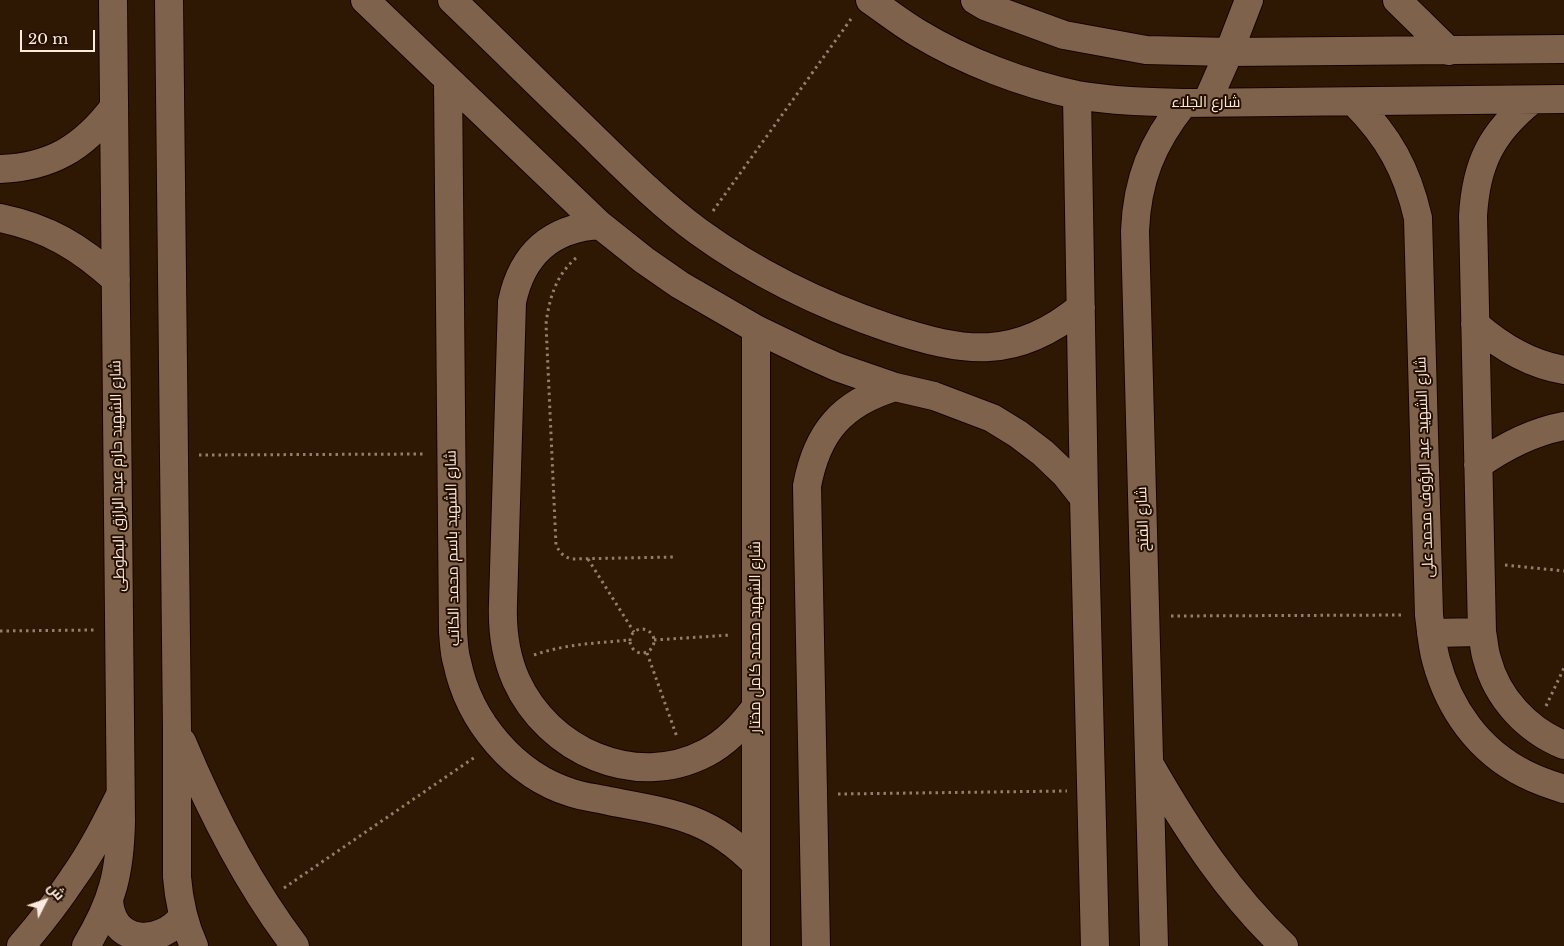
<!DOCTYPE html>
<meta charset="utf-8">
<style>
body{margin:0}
#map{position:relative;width:1564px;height:946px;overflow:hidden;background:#2f1803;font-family:"Libre Baskerville",Cairo,serif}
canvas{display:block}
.north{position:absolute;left:20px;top:876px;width:50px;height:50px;-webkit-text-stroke:4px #250f00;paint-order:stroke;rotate:49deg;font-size:14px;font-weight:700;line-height:20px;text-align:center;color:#fbebde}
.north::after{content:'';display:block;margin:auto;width:18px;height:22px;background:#fbebde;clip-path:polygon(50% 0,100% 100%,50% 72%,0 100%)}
.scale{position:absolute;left:20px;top:30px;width:75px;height:22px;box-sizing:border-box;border:2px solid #fbebde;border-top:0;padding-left:6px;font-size:15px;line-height:18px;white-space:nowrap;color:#fbebde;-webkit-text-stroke:4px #250f00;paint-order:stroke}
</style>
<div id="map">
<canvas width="1564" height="946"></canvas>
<div class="north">ش</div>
<div class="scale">20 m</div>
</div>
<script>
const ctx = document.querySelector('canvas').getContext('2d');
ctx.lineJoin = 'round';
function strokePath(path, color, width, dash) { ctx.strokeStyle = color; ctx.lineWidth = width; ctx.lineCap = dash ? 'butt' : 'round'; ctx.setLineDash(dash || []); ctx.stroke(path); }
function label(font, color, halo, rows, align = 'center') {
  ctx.font = font + ' "Libre Baskerville",Cairo,serif'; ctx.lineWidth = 4; ctx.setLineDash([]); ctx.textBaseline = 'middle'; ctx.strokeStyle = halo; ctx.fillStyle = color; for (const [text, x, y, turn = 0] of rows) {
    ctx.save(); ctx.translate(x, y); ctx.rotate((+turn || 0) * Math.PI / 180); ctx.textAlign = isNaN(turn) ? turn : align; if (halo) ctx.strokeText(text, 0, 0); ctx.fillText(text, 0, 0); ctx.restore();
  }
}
const path = new Path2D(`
 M713 211 851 19
 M576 258C556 275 549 299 546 324L556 545C560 553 563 556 571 559L675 557
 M199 455 425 454
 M588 559 634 632
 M1505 565 1564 571
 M1171 616 1405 615
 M630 641a12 12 0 1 1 24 0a12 12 0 1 1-24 0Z
 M0 631 94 630
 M654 640 731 635
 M647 653 677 737
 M534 655C565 644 597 643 630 640
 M1546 706 1564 668
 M838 794 1067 791
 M284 888 475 757`);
const minor = new Path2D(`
 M169 0 177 731V877C179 902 184 924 194 946
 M365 0 600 225 644 260 680 285 756 329 810 355 837 367 895 387 934 396 992 418 1018 434 1043 453 1065 474 1084 498
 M452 0C497 43 541 87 586 130 622 165 658 202 699 232 757 274 821 305 889 328 964 353 1016 361 1081 307
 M870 0C886 11 901 23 918 33 964 61 1024 84 1077 95 1112 101 1148 102 1184 103L1564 99
 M975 0 985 6 1064 35 1146 50 1229 52 1564 49
 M1397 0 1449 51
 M448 80 453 632C454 642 454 653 457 662 469 721 514 775 572 793 584 797 597 798 609 801 671 813 709 816 756 864
 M1077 95 1084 498 1095 946
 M1532 100C1491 133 1476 164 1473 216L1482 632C1484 641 1484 650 1487 659 1497 698 1527 730 1564 745
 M1207 102 1229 52 1249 0
 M1354 102C1389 137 1407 170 1418 218L1429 615C1431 630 1432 646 1436 660 1449 709 1479 751 1525 774 1537 780 1551 785 1564 789
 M0 169C51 167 83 148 114 107
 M0 218C48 228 80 247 116 280
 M600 225C551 228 522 254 512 302L503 603C502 630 505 655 516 680 548 751 635 790 706 753 727 742 742 725 756 707
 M1475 324C1501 347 1529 364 1564 370
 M756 329V946
 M1478 465C1505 446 1532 432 1564 426
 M1431 633 1482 632
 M182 742C212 814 248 884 295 946
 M1150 765C1188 831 1229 894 1284 946
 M109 900C112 946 161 946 183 916
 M21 946C40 924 57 902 73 878 91 853 105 825 119 797
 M86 946C113 901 120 872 121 821L113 0
 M816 946 807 486C817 432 842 403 895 387
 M1154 946 1135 231C1137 180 1152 143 1184 103`);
const streetNames = [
 ["شارع الجلاء",1206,103],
 ["شارع الشهيد عبد الرؤوف محمد على",1425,467,-92],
 ["شارع الشهيد حازم عبد الرازق البطوطى",118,476,-91],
 ["شارع الفتح",1143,519,-92],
 ["شارع الشهيد باسم محمد الكاتب",453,548,-91],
 ["شارع الشهيد محمد كامل مختار",756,637,-90]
];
strokePath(minor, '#160300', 30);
strokePath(path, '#927e6d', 3, [2.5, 4]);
strokePath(minor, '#7e624c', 28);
label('15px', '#fbebde', '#250f00', streetNames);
</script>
